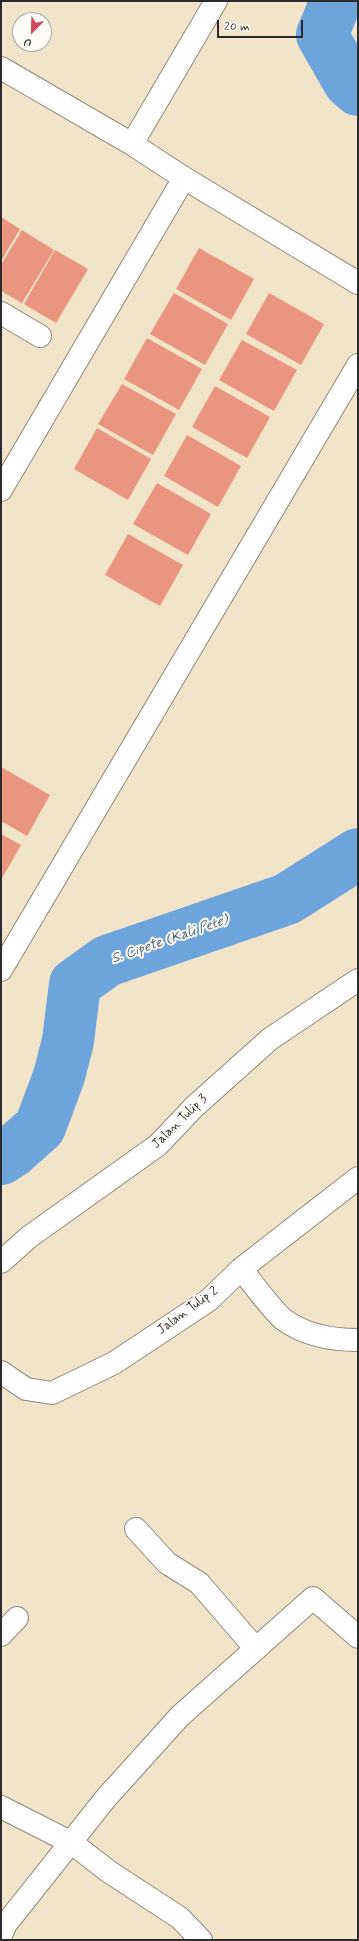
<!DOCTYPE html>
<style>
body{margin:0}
#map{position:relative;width:359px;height:1941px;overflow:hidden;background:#f2e4c8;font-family:Mynerve,sans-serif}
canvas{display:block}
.frame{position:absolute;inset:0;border:2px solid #2b2b2b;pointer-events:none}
.north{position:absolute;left:12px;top:12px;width:40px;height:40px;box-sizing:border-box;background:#fdfcf7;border:1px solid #a9a8a5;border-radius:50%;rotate:203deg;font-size:11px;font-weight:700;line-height:16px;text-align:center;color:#2b2b2b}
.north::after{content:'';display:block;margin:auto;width:14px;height:18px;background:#d1495b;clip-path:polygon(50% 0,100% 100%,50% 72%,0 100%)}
.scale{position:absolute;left:217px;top:20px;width:86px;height:18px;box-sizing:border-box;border:2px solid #2b2b2b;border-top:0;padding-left:5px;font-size:12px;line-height:14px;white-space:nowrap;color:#2b2b2b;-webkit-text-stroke:3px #fdfcf7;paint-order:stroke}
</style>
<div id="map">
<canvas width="359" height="1941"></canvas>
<div class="frame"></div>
<div class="north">U</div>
<div class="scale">20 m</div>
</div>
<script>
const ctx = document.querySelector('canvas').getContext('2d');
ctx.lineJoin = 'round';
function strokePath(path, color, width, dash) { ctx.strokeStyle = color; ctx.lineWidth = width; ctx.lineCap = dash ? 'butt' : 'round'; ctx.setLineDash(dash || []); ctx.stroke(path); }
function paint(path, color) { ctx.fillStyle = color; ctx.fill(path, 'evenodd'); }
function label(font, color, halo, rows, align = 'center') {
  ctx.font = font + ' Mynerve,sans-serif'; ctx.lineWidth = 4; ctx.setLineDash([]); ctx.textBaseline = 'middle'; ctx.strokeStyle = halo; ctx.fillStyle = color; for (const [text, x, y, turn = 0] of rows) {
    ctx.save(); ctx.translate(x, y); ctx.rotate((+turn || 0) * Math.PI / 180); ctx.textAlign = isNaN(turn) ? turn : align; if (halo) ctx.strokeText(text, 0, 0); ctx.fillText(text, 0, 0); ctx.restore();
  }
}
const river = new Path2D(`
 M336 1 322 35 349 82 358 90
 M1 1159 13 1151 40 1127 59 1076 68 1041 75 984 107 961 287 899 358 854`);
const building = new Path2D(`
 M1 217 20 229 1 261Z
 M22 230 54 250 22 303 1 291V265Z
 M199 248 254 279 231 320 176 289Z
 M55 250 88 269 56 323 24 304Z
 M174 293 228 324 205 365 150 334Z
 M269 293 324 324 301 365 246 334Z
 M147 338 202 369 179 410 124 379Z
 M242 340 297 370 274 411 219 380Z
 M122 384 176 414 153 455 98 424Z
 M215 386 270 417 247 458 192 427Z
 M97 428 151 459 128 500 74 469Z
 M187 435 241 466 218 507 164 476Z
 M157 483 211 514 188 555 133 524Z
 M128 534 183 565 160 606 105 575Z
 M1 767 50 795 27 836 1 821Z
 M1 834 21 845 1 880Z`);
const minor = new Path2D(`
 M1 68 132 144 184 178 1 490
 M132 144 216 1
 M184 178 358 283
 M1 313 40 336
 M1 970 358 365
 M1 1262 29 1237 158 1145 194 1107 270 1039 358 980
 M241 1269C252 1282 271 1309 283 1319 304 1335 332 1340 358 1340
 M1 1372 26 1389 52 1393 114 1363 209 1300 241 1269 358 1178
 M136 1529 167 1563 199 1583 256 1649
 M1 1635 17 1618
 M1 1807 72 1843 108 1871 180 1918 201 1940
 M1 1935 6 1924 106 1798 180 1716 313 1598 358 1637`);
const streetNames = [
 ["Jalan Tulip 3",180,1122,-44],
 ["Jalan Tulip 2",188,1311,-36]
];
const waterNames = [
 ["S. Cipete (Kali Pete)",170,940,-19]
];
strokePath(river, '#6da4db', 52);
paint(building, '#ea9580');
strokePath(minor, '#8e887a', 24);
strokePath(minor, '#fff', 22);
label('13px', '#2b2b2b', '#fdfcf7', streetNames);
label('italic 14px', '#455b71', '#fdfcf7', waterNames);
</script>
